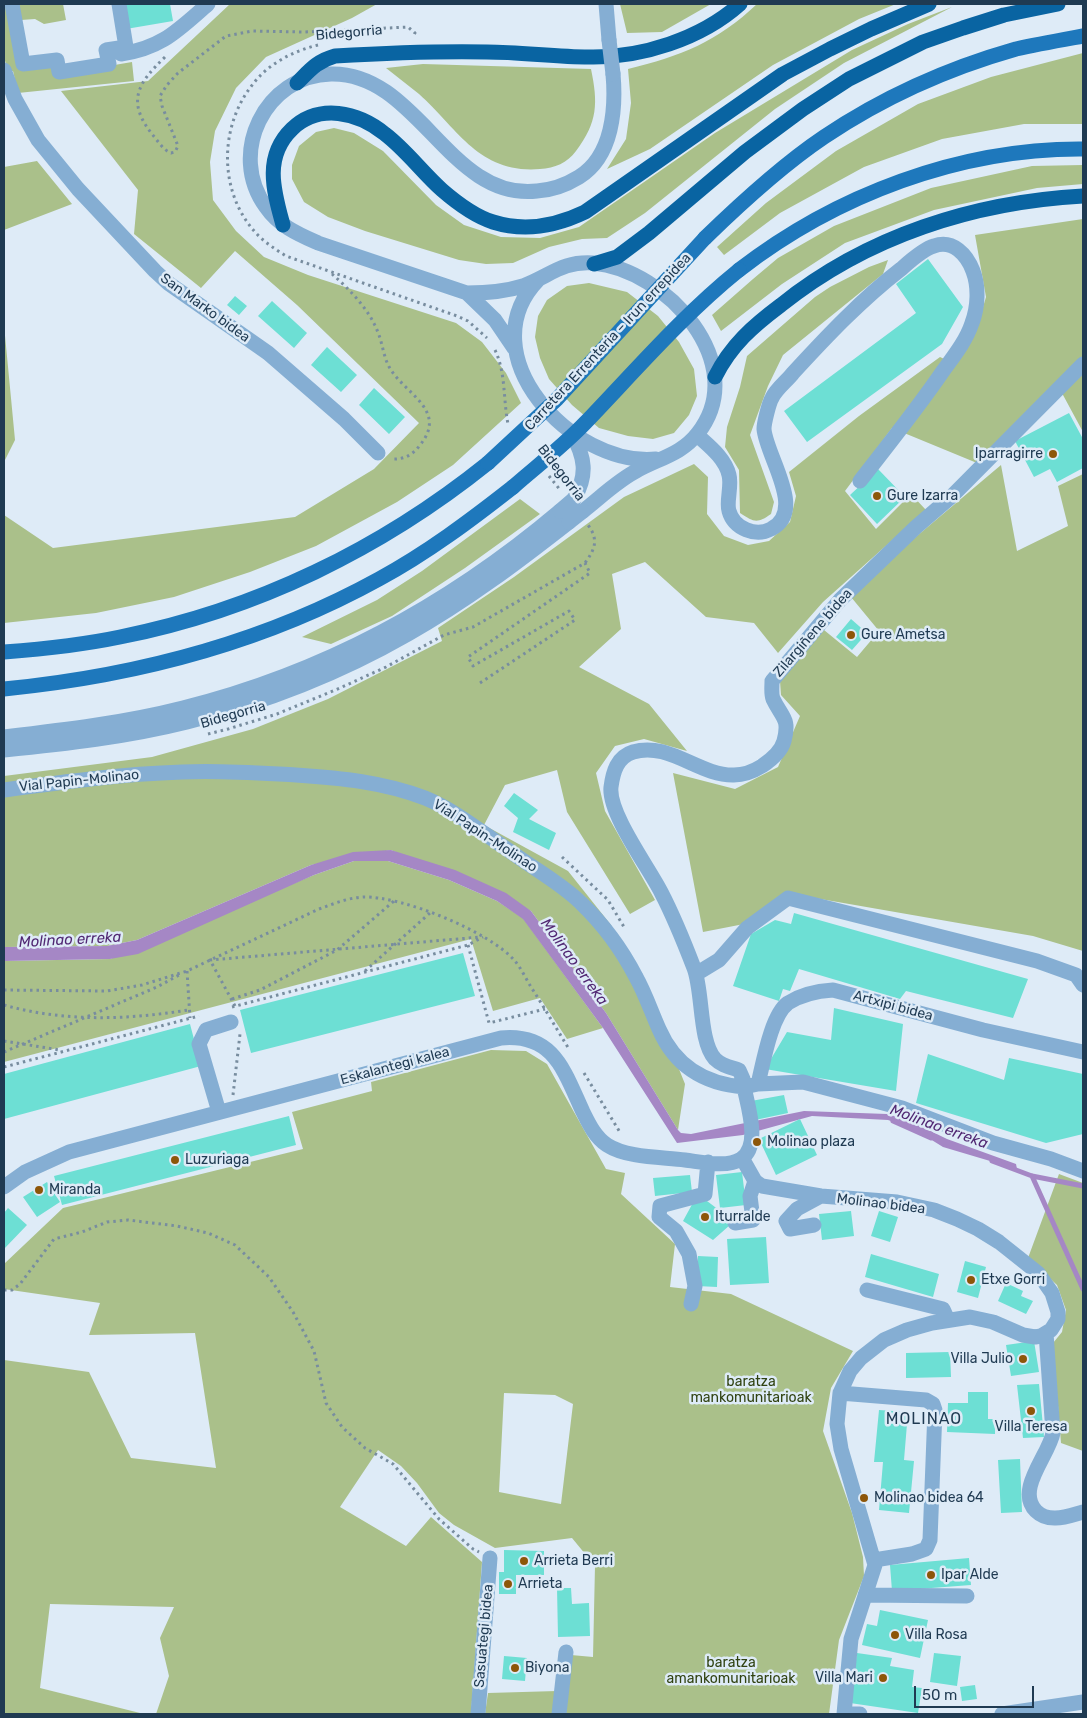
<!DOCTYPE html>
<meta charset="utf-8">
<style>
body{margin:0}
#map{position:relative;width:1087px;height:1718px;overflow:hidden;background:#deebf7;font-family:Rubik,sans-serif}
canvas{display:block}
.frame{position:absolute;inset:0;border:5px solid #1f3a52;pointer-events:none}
.scale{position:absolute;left:914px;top:1686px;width:120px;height:22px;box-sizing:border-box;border:2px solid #1f3a52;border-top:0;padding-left:6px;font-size:15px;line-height:18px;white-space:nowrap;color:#1f3a52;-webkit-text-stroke:4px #deebf7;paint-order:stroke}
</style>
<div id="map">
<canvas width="1087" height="1718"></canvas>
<div class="frame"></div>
<div class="scale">50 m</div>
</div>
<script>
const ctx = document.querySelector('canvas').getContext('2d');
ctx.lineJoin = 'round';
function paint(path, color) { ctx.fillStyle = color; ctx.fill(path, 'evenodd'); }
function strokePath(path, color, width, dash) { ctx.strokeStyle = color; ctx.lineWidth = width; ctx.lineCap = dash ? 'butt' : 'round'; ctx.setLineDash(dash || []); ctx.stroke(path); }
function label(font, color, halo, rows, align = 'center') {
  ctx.font = font + ' Rubik,sans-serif'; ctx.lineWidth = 5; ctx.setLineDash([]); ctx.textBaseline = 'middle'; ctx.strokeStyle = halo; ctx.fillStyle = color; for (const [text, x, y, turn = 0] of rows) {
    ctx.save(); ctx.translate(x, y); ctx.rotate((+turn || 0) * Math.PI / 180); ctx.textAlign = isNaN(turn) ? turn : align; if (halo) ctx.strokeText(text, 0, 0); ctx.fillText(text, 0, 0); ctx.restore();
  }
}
const green = new Path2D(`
 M4 4H11L21 67 55 63 56 75 132 62 134 81 18 93 13 71 8 72 4 57Z
 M17 4H63L66 20 44 24 35 19 21 20Z
 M230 4H377L352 18 266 57 236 88 215 131 210 162 213 200 236 231 264 257 308 275 456 323 482 342 506 373 521 403 453 465 397 502 316 546 250 572 174 597 96 613 4 623V515L53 548 295 517 374 469 419 423 297 305 235 251 201 288 134 234 138 190 61 91 148 81Z
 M620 4H711L662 32 627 33Z
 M757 4H896L859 19 773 65 650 149 607 169 626 139 631 103 628 69C681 56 717 42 757 4Z
 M952 7 844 63 775 109 645 213 607 238 582 239 549 247 513 263 486 264 459 260 365 231 328 217 304 202 292 179V165L299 146 316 132 334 128 354 133 383 151 436 205 464 225 501 237 540 238 579 227 715 133 852 50 908 24Z
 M1083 53V124H1024L942 139 864 167 780 213 724 255 717 247 766 203 836 151 918 104 991 77Z
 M423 64 591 69C598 103 598 122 576 151 567 163 555 168 540 169 479 174 458 129 419 94 408 85 397 77 386 68Z
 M37 161 72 204 4 230V167Z
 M1083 165V184L1037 188 934 210 845 243 782 284 721 331 712 315 753 279 778 258 834 226 931 188 1032 166Z
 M1083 219V432L1056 382 977 463 892 428 845 491 876 529 911 494 926 510 823 602 778 653 754 623 706 617 645 562 612 574 621 629 579 667 649 704 687 751 644 739 615 746 596 773 605 811 655 900 630 914 567 812 557 770 505 785 484 825 568 871 611 925 648 992 685 1084 678 1130 606 1013 531 911 391 850 311 865 137 940 107 946 4 947V776L152 757 253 729 328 699 442 641 438 628 514 577 624 497 694 464 708 477 707 514 724 536 748 545 769 541 790 522 796 496 789 472 859 416 940 357 955 364 978 324 986 297 975 235Z
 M888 260 883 274 783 355 768 386 750 435 774 502 771 514C757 524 754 522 740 513L739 470 725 447 727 427 740 387 747 356 815 297 830 287 869 267Z
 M589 283 627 292 658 316 679 342 694 369 697 396 689 415 674 433 653 439 628 436 599 428 572 405 549 379 540 358 535 337 538 316 547 300 567 286Z
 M4 325 15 440 4 462Z
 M1001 465 1017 551 1068 526 1058 486 1083 474V951L1033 936 786 893 744 924 703 932 673 773 735 789 778 767 800 716 781 695 780 681 824 630 857 657 879 631 851 597 898 552Z
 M520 499 540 514 465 568 392 616 331 644 302 637 377 600 422 571Z
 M354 861H388L449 880 497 901 523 918 603 1028 567 1039 540 998 493 1011 471 939 4 1062V961L110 959 314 875Z
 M491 1050 526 1051 547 1064 606 1169 625 1173 621 1194 675 1244 670 1287 731 1294 853 1351 831 1388 823 1431 852 1513 863 1557 864 1576 839 1640 829 1714H485L488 1693 557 1691 571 1655 593 1657 595 1566 572 1538 495 1548 454 1525 439 1513 417 1483 401 1466 378 1450 340 1507 406 1546 431 1517 482 1562 471 1714H156L169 1676 160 1638 174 1607 50 1604 40 1688 144 1714H4V1360L89 1372 131 1458 216 1468 195 1333 89 1335 100 1303 4 1289V1264L63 1208 303 1149 292 1112 372 1091 371 1082ZM504 1393 555 1395 573 1404 561 1504 499 1492Z
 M1059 1174 1083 1183V1451L1061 1443 1053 1343 1062 1332 1066 1310 1057 1285 1028 1258Z`);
const water = new Path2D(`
 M391 850 455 870 506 893 531 911 606 1013 678 1130 681 1133 691 1134 804 1111 887 1114 908 1120 947 1139 1016 1164 1017 1169 943 1147 914 1129 888 1120 812 1116 743 1135 677 1143 603 1028 523 919 497 901 449 880 388 861H354L314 875 138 954 110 959 4 961V947L107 946 137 940 311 865 353 852Z`);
const stream = new Path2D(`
 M893 1121 931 1138
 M992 1161 1032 1176 1083 1186
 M1032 1176 1083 1289`);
const building = new Path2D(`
 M122 4H170L173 21 126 29Z
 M928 259 963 307 942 344 807 442 784 411 916 313 896 284Z
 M235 296 247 306 239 315 227 305Z
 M272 301 307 333 294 348 258 316Z
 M327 347 357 375 341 392 311 365Z
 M374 388 405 417 389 434 359 405Z
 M1069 413 1083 439V468L1057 482 1050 469 1034 477 1015 441Z
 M878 469 905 497 877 524 850 495Z
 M851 619 867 633 852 650 836 637Z
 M514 793 538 810 529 819 556 833 549 850 513 832 518 818 504 806Z
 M794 913 1028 979 1013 1018 906 991 900 999 799 969 790 991 783 989 779 1001 733 986 751 934 775 920 791 924Z
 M463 953 475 996 251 1053 240 1010Z
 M834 1008 903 1024 896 1091 765 1069 787 1032 831 1040Z
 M190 1024 201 1066 4 1119V1074Z
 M928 1054 1004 1080 1009 1058 1083 1074V1134L1046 1143 916 1103Z
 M784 1095 788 1113 755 1120 751 1101Z
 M289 1116 296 1145 62 1205 54 1176Z
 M800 1119 817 1155 776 1175 759 1139Z
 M742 1172 746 1205 720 1208 716 1175Z
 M690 1175 692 1192 655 1196 653 1178Z
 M47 1182 60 1202 37 1217 23 1197Z
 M695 1199 707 1201 723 1213 730 1225 713 1240 683 1221Z
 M8 1208 27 1225 4 1249V1213Z
 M851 1211 854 1236 822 1240 819 1214Z
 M879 1211 898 1217 890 1242 871 1236Z
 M766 1237 769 1283 730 1285 727 1239Z
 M871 1254 939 1274 933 1297 865 1277Z
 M698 1256 718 1257 717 1287 697 1286Z
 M965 1261 986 1267 978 1298 957 1292Z
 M1006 1283 1023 1291 1021 1296 1033 1301 1026 1314 998 1301Z
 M1034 1341 1039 1372 1011 1376 1006 1345Z
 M950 1352 951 1377 906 1378V1353Z
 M1039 1384 1044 1437 1023 1438 1017 1385Z
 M968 1392H988V1419H995V1434L947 1432 948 1403H968Z
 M879 1410 908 1412 904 1460 914 1461 909 1513 879 1510 883 1462H874Z
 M1020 1459 1022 1512 1001 1513 998 1460Z
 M504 1550 544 1551V1575H516V1594H499V1572H504Z
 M969 1558 971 1585 892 1591 890 1565Z
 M557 1588H571L572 1604 589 1603 590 1636 558 1637Z
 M880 1610 928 1620 920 1658 862 1645 867 1624 877 1626Z
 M857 1653 892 1658 890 1666 914 1670 912 1687 922 1688 918 1713 850 1703Z
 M934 1653 961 1656 957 1686 930 1682Z
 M504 1656 527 1658 525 1681 502 1679Z
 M975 1685 977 1699 962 1701 960 1687Z`);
const path = new Path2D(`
 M318 45C293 51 268 64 253 84 219 126 218 192 256 233 264 242 275 249 286 256L457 316 468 321 487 338
 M165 57C138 83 126 101 152 134 158 141 163 150 171 153L175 152 178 146 162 106 160 96 167 85 178 73 226 36 252 31 305 32 408 27 415 33 412 37
 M332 274C349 289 368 308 377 330 383 343 383 358 391 370 406 394 448 411 420 445 413 455 403 460 391 459
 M495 350C506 373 503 399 508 424
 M549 476 561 491
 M480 683 575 620 569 611 473 666 468 657 590 573 585 563
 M208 734 228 729 277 714 340 688 386 667 444 635 473 627 585 563C595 549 599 540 588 525
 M562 857 608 900 624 927
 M468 945 489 1023 545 1009
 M187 971 190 1018
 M365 971 431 912
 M4 990 107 991 142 985 187 971 319 909C333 904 347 898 363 897 402 896 489 931 515 961 521 968 526 979 531 987 544 1007 556 1028 569 1049
 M232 999 260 990 337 950 394 901
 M4 1005C64 1022 127 1020 188 1010
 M235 1006 210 960 481 937
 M232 1007 468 945 483 937
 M4 1041 60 1050
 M4 1052 157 987 179 975
 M4 1067 199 1016
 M584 1073 621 1134
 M233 1095 240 1034
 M4 1290H12L20 1284 54 1239 82 1232 107 1222 128 1220 177 1226 208 1233 235 1245 269 1277 293 1312 314 1351 326 1403 342 1427 365 1448 393 1464 439 1519 473 1549 479 1552`);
const minor = new Path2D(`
 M12 4 23 64 57 60 59 72 109 64 106 50 126 47 119 4
 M606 4 609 40
 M121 54C162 48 178 30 208 4
 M4 70 15 99 38 140 78 189 155 271 168 283 268 353 344 419 378 453
 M538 280C467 354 572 467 656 459
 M467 293 495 320 514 348
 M572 434C585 457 588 475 574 499
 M697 435C709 446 725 458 729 475 732 486 726 502 729 511 734 529 756 537 771 529 807 511 766 456 764 429 764 423 769 403 772 398 776 389 787 381 793 373 827 336 861 300 901 269 909 262 923 249 934 246 953 239 967 255 973 271 979 287 978 307 972 323 966 341 954 356 943 371 917 409 888 445 860 481
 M583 511C601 497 618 480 638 470 660 458 682 454 698 433 752 364 666 269 593 263 562 261 550 276 523 286 504 292 486 293 467 293L318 243C298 234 279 226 266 207 227 154 265 75 331 74 418 72 449 201 537 191 553 190 566 185 579 177 613 156 616 108 613 74
 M4 737C64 730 124 723 183 708 323 673 450 604 560 511
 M4 750C65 744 127 737 187 722 263 703 340 673 408 634 465 602 518 562 569 522
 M4 790C63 782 122 774 182 772 220 770 259 773 296 775 341 778 383 782 425 798 457 811 485 835 514 854 536 870 562 884 581 903 603 924 622 950 636 977 645 993 651 1011 659 1029 675 1066 705 1084 744 1087L743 1079 739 1070C730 1067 722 1066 715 1059 699 1042 703 991 694 968 684 942 674 917 661 892 649 868 608 813 611 787 613 772 617 757 633 752 669 741 699 776 734 775 745 775 754 771 762 766 771 760 781 752 784 741 790 718 782 718 773 699 771 694 772 687 772 681L840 600 916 527 952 496 1083 364
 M696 974 719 960 747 928 788 898 1037 961 1076 975 1083 985
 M758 1084C763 1064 771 1015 788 1003 802 994 817 991 833 990L983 1030 1083 1052
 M219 1112 199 1044 206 1030 231 1022
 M742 1158 755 1181 762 1186 821 1196 897 1202 934 1210 957 1219 978 1229 999 1242 1038 1273 1052 1293 1058 1312V1319L1051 1330 1041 1336 1035 1337 1023 1335 993 1322 970 1317 932 1323 907 1330 884 1340 861 1358 850 1371 840 1393 837 1424 841 1449 875 1565 851 1639 844 1714
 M4 1187 25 1172 69 1152 501 1038C554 1033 564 1071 583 1112 589 1124 595 1137 607 1145 627 1158 662 1157 685 1160 702 1162 727 1168 741 1159 761 1146 748 1107 744 1087L758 1084 803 1082 902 1108 993 1143 1051 1159 1083 1171
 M735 1223 753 1220 750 1196 755 1181
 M814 1225 790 1229 786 1221 797 1209 821 1196
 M867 1290 943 1309 948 1320
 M691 1304 695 1286 689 1254 676 1231 659 1217 660 1206 705 1194 708 1162
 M1046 1333 1053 1433C1049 1455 1015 1490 1036 1511 1049 1524 1068 1516 1083 1512
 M840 1393 926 1400 933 1404 935 1410 930 1540 926 1549 912 1554 874 1560
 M865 1595 967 1596
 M478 1714 490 1558
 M559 1714 566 1652
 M844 1714H860
 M1002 1714 1083 1702`);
const major = new Path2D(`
 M705 238C742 202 781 166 824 137 882 98 949 68 1016 49 1038 44 1061 40 1083 36
 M739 270C836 195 960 148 1083 149
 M4 652C43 649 82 645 120 637 256 610 381 549 488 463
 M4 689C136 676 263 643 379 579 427 553 471 520 513 487`);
const highway = new Path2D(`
 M297 83C310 70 317 61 335 56 386 53 436 51 487 52 521 52 555 57 589 57 641 58 701 39 740 4
 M283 225C274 192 263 157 292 129 319 103 358 112 385 134 406 150 422 172 442 190 457 203 474 216 493 222 525 232 556 226 585 212L783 74 830 49 871 29 929 4
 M594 264 617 257 649 233 745 152 803 109 849 79 923 42 963 28 1004 15 1058 4
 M715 377C731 345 753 326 781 305 867 236 974 202 1083 196`);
const minorBridge = new Path2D(`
 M609 40 613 74
 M560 511 574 499
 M569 522 583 511`);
const majorBridge = new Path2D(`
 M488 463 557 399 705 238
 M513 487C537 466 563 446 585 423 635 371 682 316 739 270`);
const markers = [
 [1053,454,5,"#8d5609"],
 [877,496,5,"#8d5609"],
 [851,635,5,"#8d5609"],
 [757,1142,5,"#8d5609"],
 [175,1160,5,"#8d5609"],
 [39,1190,5,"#8d5609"],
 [705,1217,5,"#8d5609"],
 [971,1280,5,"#8d5609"],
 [1023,1359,5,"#8d5609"],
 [1031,1411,5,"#8d5609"],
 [864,1498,5,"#8d5609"],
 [524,1561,5,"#8d5609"],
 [931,1575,5,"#8d5609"],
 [508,1584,5,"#8d5609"],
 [895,1635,5,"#8d5609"],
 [515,1668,5,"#8d5609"],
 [883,1678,5,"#8d5609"]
];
const streetNames = [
 ["Bidegorria",349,33,-5],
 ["San Marko bidea",205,308,36],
 ["Carretera Errenteria – Irun errepidea",608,342,-47],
 ["Bidegorria",561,473,52],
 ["Zilargiñene bidea",813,633,-49],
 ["Bidegorria",233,715,-16],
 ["Vial Papin-Molinao",79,781,-6],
 ["Vial Papin-Molinao",485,836,33],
 ["Artxipi bidea",893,1006,15],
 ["Eskalantegi kalea",395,1066,-15],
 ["Molinao bidea",881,1204,7],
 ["Sasuategi bidea",484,1636,-85]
];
const poiNames = [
 ["Iparragirre",1043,454,"right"],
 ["Gure Izarra",887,496],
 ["Gure Ametsa",861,635],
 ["Molinao plaza",767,1142],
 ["Luzuriaga",185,1160],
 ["Miranda",49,1190],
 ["Iturralde",715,1217],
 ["Etxe Gorri",981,1280],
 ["Villa Julio",1013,1359,"right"],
 ["Villa Teresa",1031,1427,"center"],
 ["Molinao bidea 64",874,1498],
 ["Arrieta Berri",534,1561],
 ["Ipar Alde",941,1575],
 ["Arrieta",518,1584],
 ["Villa Rosa",905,1635],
 ["Biyona",525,1668],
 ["Villa Mari",873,1678,"right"]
];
const parkNames = [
 ["baratza",751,1382],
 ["mankomunitarioak",751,1398],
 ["baratza",731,1663],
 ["amankomunitarioak",731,1679]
];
const waterNames = [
 ["Molinao erreka",70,940,-3],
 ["Molinao erreka",574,962,54],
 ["Molinao erreka",939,1127,20]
];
const quarterNames = [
 ["MOLINAO",924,1419]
];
paint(green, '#aac08a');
paint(water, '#a587c5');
strokePath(stream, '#a587c5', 5);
paint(building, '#6ddfd4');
strokePath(path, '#788d9f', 3, [2.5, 4]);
strokePath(minor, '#85aed3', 15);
strokePath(major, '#1e78bc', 15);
strokePath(highway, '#0964a2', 15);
strokePath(minorBridge, '#85aed3', 15);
strokePath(majorBridge, '#1e78bc', 15);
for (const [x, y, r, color] of markers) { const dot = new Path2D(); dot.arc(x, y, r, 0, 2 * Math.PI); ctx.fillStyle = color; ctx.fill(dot); strokePath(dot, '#deebf7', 2); }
label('14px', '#1f3a52', '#deebf7', streetNames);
label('14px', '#1f3a52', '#deebf7', poiNames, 'left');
label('14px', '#304211', '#deebf7', parkNames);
label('italic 15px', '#512873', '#deebf7', waterNames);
ctx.letterSpacing = '1px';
label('16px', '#1f3a52', '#deebf7', quarterNames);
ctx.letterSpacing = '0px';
</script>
